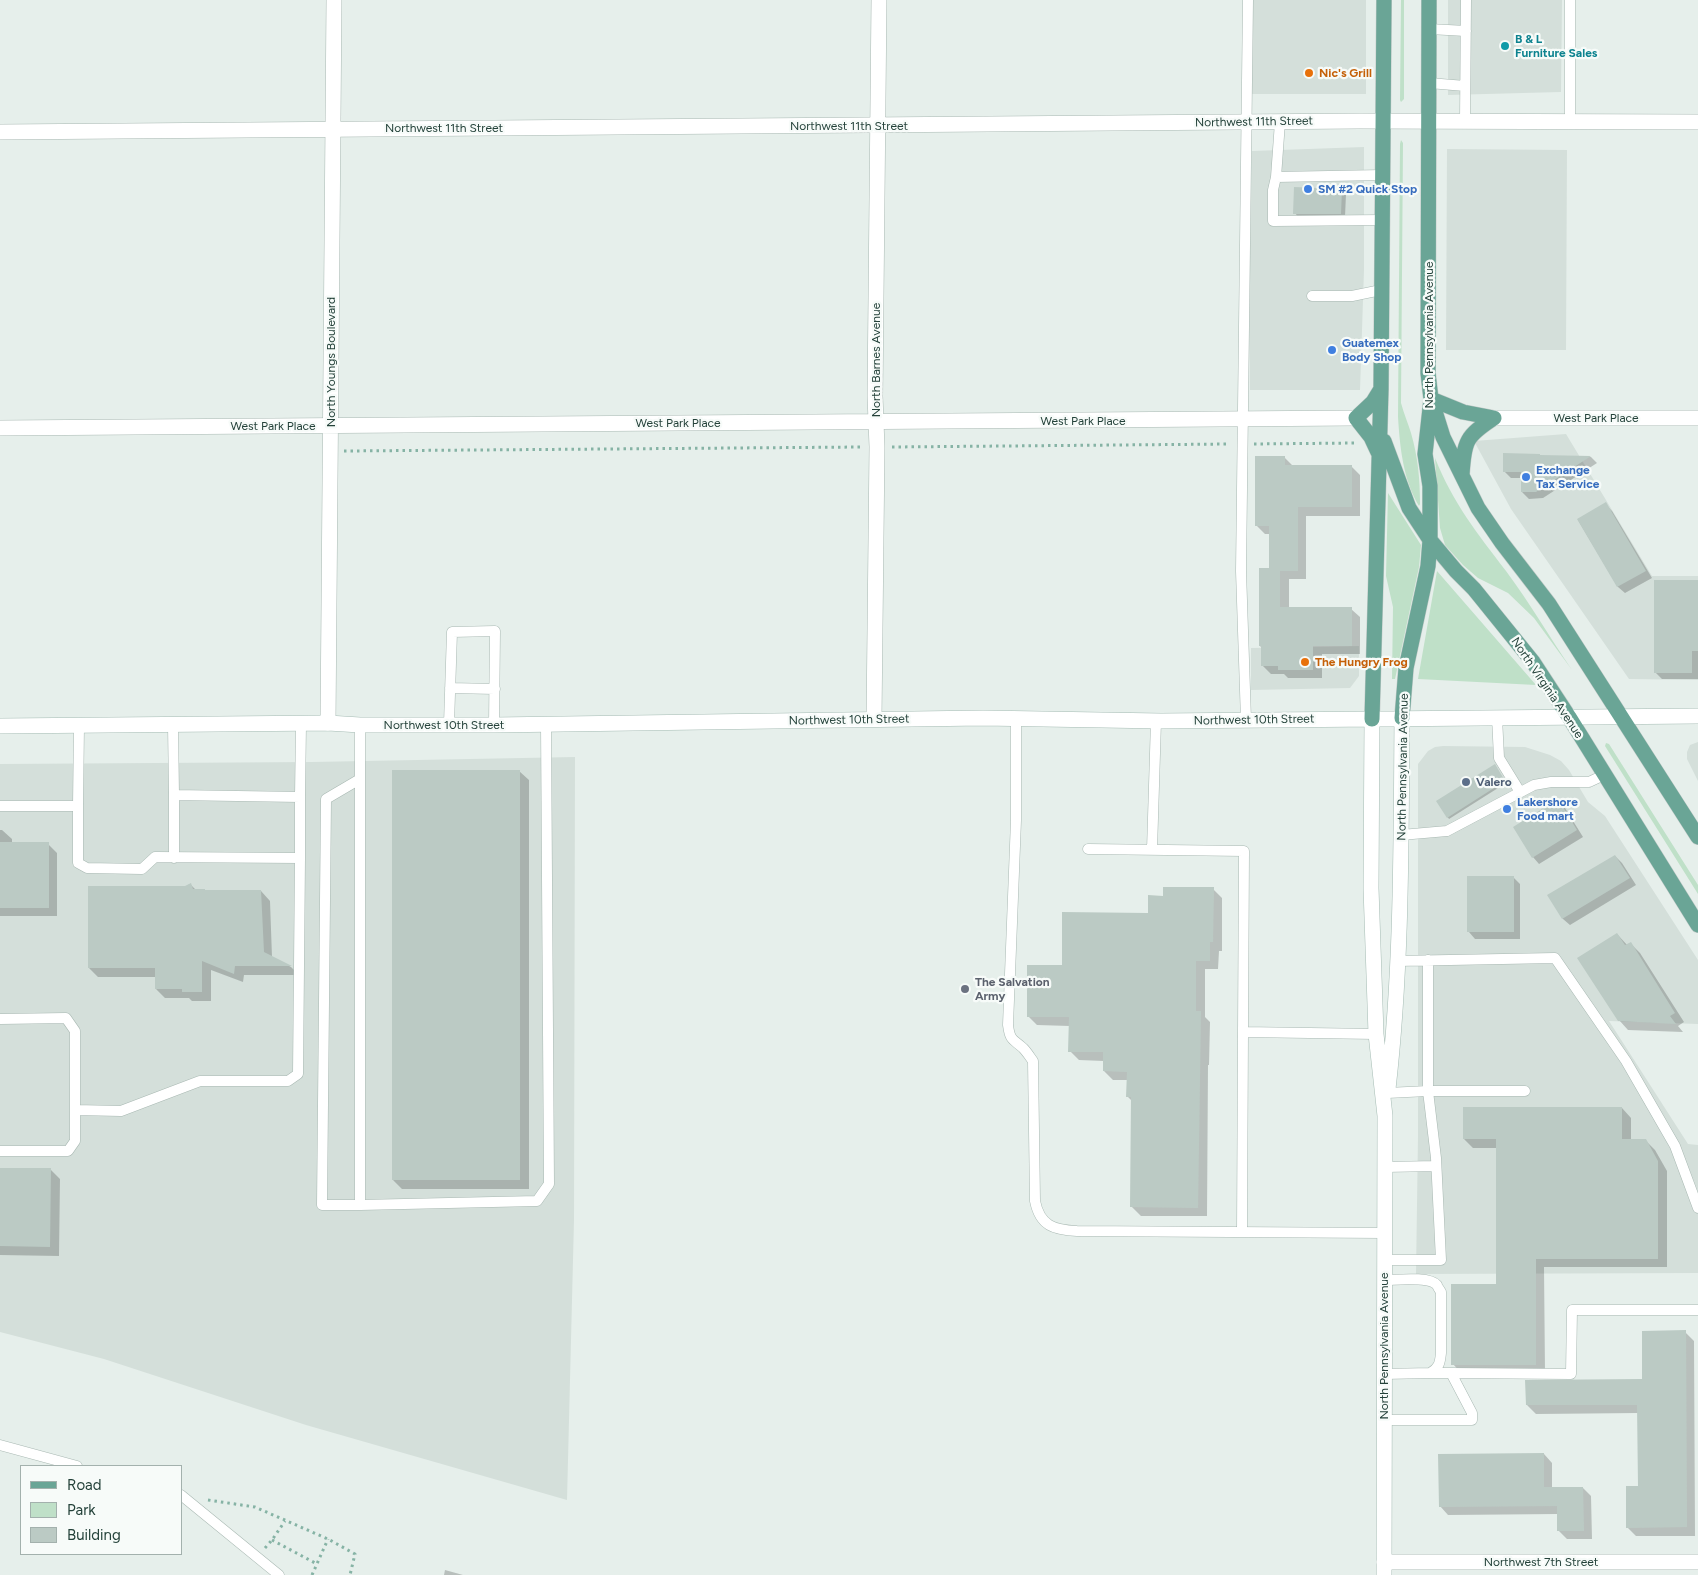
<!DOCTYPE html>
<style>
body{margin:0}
#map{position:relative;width:1698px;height:1575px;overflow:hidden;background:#e6efeb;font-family:Figtree,sans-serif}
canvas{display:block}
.legend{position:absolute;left:20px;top:1465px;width:162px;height:90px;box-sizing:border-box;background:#f7fbf9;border:1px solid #a3b1ad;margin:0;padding:6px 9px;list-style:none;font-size:15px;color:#24423a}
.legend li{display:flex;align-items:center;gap:10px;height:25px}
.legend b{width:25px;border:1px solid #a3b1ad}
</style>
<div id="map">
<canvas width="1698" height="1575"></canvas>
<ul class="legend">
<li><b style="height:6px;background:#6aa596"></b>Road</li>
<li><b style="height:14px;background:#bfe0c8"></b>Park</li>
<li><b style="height:14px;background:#bbcac4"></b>Building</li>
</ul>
</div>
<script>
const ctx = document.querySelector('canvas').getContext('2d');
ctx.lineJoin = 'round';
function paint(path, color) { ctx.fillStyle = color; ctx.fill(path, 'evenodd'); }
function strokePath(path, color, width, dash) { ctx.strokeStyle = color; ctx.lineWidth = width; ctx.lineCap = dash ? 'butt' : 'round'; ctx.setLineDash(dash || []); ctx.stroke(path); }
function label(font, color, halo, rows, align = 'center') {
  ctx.font = font + ' Figtree,sans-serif'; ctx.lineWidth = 4.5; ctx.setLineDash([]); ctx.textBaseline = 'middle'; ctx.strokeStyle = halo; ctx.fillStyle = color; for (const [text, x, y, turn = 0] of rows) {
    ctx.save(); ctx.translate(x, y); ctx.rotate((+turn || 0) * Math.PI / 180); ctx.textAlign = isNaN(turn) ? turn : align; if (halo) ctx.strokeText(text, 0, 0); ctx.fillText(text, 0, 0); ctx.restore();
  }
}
const built = new Path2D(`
 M1252 0H1366V94H1252Z
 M1448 0H1562L1561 92 1448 95Z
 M1364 147V270L1360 390H1250L1249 311 1252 151Z
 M1447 149 1567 150 1566 350H1446Z
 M1566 434 1652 576H1698V680L1629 679 1511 509 1474 441Z
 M1359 646V676L1350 688 1251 690V648Z
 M1698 742V781L1687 759V752L1690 745Z
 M1443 746 1525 747 1550 755 1561 761 1569 770 1588 802 1605 816 1698 960V1024L1609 1021 1688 1144 1698 1145V1273L1416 1274 1418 1136V764L1428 751 1435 747Z
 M575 757 574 1220 567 1500 306 1425 104 1359 0 1332V764L312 762Z`);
const green = new Path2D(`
 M1401 0H1404V99L1401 102 1400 100Z
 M1401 140 1403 143 1401 403C1404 414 1408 423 1411 433 1418 457 1420 479 1420 504L1419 506C1403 479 1400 448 1398 417L1400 144Z
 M1435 458C1453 503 1477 533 1506 571 1530 603 1550 638 1572 670L1534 618 1508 593 1478 578 1463 565 1445 545 1440 528Z
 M1388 493 1421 545 1419 567 1395 679H1392L1393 607 1386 576Z
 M1437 571 1536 685 1418 679Z
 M1606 743 1609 744 1698 885V894L1605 746Z`);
const shadow = new Path2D(`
 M1341 190 1346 194 1345 217 1299 218 1295 213Z
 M1541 456 1591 457 1597 463 1543 498 1529 499 1522 492V478H1511L1504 471Z
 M1284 457 1293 466H1351L1360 475V516H1306V579H1289V609H1351L1360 617V654H1322V678H1288L1284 674H1271L1262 665V648L1260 646 1270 570V534H1265L1256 525Z
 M1605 504 1612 511 1652 578 1625 593 1618 587 1578 520Z
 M1698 581V679H1662L1655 672Z
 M1496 768 1506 783 1449 819 1438 802Z
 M519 771 529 780V1189H402L393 1180Z
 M1558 801 1565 808 1583 837 1539 864 1533 857Z
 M0 830H2L12 839V844H48L57 853V916H0Z
 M1615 856 1622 863 1636 885 1570 925 1563 919 1549 896Z
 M1513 877 1520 884V939H1475L1469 932Z
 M190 884 196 890 261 891 270 901 272 957 291 967 299 975H244L243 982 211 970V1001H192L189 998H165L156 989V977H98L89 968 185 887Z
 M1213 889 1222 898V951H1219L1218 969H1205V1017L1210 1022 1209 1065H1208L1207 1216H1141L1131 1206 1132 1101 1128 1097V1080H1113L1104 1071V1061L1079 1060 1070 1051V1026L1037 1025 1028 1016 1063 966 1149 914 1164 897Z
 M1617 934 1628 946 1631 944 1640 953 1684 1022 1678 1026 1683 1032 1628 1030 1619 1020Z
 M1622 1108 1631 1118V1141H1646L1655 1150 1667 1171V1267H1544L1545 1373 1462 1374 1453 1364 1497 1285V1148H1473L1464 1139Z
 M0 1169 51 1170 60 1179 59 1256 0 1255Z
 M1685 1332 1694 1341 1695 1536H1636L1627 1527 1639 1487V1413L1536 1414 1527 1405 1644 1380Z
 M1544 1454 1552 1463V1488H1583L1591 1496 1592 1539H1567L1558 1530V1514L1448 1515 1440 1506Z
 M445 1570 463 1575H444Z`);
const building = new Path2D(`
 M1294 187 1342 189 1341 214H1293Z
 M1503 453 1540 454V455L1591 456 1536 492H1521V472H1503Z
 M1255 456H1285V465H1352V507H1298V571H1280V607H1352V646H1313V670H1278V666H1261V646H1259V568H1269V526H1255Z
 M1606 502 1646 571 1617 587 1577 519Z
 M1654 580H1698V651H1692V673H1654Z
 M1495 764 1505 781 1447 818 1436 801Z
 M392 770H520V1180H392Z
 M1558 799 1577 830 1532 858 1513 827Z
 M0 842H49V908H0Z
 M1615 855 1630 878 1562 919 1547 895Z
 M1467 876H1514V932H1467Z
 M191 883 193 889H205V890H261L264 952 292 966H235L234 974 202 961V992H182V989H155V968H88V886H185Z
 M1163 887H1214L1213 942H1210V961H1196V1011H1201L1198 1208 1130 1207 1131 1097H1126L1127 1072 1103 1071V1052H1068L1069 1017H1027V965H1062V912L1148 913V895L1163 896Z
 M1617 933 1625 945 1631 942 1675 1013 1670 1016 1676 1024 1618 1021 1577 958Z
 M1463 1107H1622V1139H1646L1658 1161V1259H1536V1365H1451V1284H1496V1139H1463Z
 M0 1168H51L50 1247 0 1246Z
 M1686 1330 1687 1527 1626 1528V1486H1638L1637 1405H1526L1525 1380 1642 1379V1331Z
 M1544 1453V1487H1583L1584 1531H1557V1506L1439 1507 1438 1454Z`);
const path = new Path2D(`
 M1254 444 1355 443
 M892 447 1230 444
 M344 451 863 447
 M208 1500 255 1507 328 1539 355 1554 350 1575
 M272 1540 317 1564
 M265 1548 272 1540 285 1521
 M312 1575 328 1539`);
const lane = new Path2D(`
 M1570 0V122
 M1429 29 1466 31
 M1429 83 1465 86
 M1465 121 1466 0
 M1280 122 1276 177 1382 175
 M1276 177 1273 190V221L1382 220
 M1312 296H1352L1381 290
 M450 688 495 689
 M1497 717 1499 758 1520 792
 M1016 718V820L1008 1025C1010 1041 1013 1039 1023 1048 1027 1052 1030 1057 1033 1061L1035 1201C1040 1226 1054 1230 1077 1231L1384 1233
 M1246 720 1241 571 1248 0
 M449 724 452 632 495 631 494 725
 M173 725 174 795 300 797 301 724
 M360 779 326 799 322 1205H360V725
 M174 795V858
 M0 806H78L79 726
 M78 806V863L87 868 142 869 155 857 300 858V797
 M1401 835 1447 831 1534 785 1551 782H1589L1604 775
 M1088 849 1244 851 1243 1032 1376 1034
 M1152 850 1156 721
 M1397 961 1555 958 1626 1061 1675 1146 1698 1208
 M0 1019 66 1018 75 1031V1141L68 1151H0
 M1387 1093 1428 1091H1525
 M75 1110 121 1111 200 1081H288L298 1074 300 858
 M1385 1167 1436 1166
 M360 1205 537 1201 549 1184 546 724
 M1242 1232 1243 1032
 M1384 1260H1441L1436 1158 1428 1091V960
 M1384 1280C1396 1280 1429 1276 1437 1285 1437 1286 1441 1292 1441 1292V1353C1440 1363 1439 1368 1430 1373L1384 1374
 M1451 1373 1571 1374 1572 1310H1698
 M1384 1420H1472V1413L1451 1373H1430
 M0 1445 77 1466
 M181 1495 279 1575`);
const street = new Path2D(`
 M0 132 1360 121 1698 122
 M1494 418H1698
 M0 428 1356 418
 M874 719 877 447 875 396 879 0
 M328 723 334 0
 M1384 1562H1698`);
const secondary = new Path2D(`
 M1372 719 1371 888 1376 1034 1385 1116 1384 1575
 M0 726 328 723 360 725H494L983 718 1161 721 1698 716
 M1388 1089C1402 966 1401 842 1402 718`);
const primary = new Path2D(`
 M1431 399 1463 412 1494 418
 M1433 405 1443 437 1478 508 1502 543 1549 604 1698 837
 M1384 441 1409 508 1430 540 1456 571 1474 589 1533 662 1569 717 1698 925
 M1378 452 1371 437 1356 418 1373 402 1381 389
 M1462 475C1464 441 1466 436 1494 418
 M1402 718 1406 668 1428 566 1430 540V486L1425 454 1431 399 1428 373 1429 0
 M1372 719 1381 389 1384 0`);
const markers = [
 [1505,46,5,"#0f9aa8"],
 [1309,73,5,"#e8710a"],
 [1308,189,5,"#3f7fe0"],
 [1332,350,5,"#3f7fe0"],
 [1526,477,5,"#3f7fe0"],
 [1305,662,5,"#e8710a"],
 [1466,782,5,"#5c6f8a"],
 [1507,809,5,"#3f7fe0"],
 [965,989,5,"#6b7280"]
];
const cultureNames = [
 ["B & L",1515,39],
 ["Furniture Sales",1515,53]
];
const foodNames = [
 ["Nic's Grill",1319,73],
 ["The Hungry Frog",1315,662]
];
const streetNames = [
 ["Northwest 11th Street",1254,122,-1],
 ["Northwest 11th Street",849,126],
 ["Northwest 11th Street",444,128],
 ["North Pennsylvania Avenue",1429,335,-90],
 ["North Barnes Avenue",876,360,-90],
 ["North Youngs Boulevard",331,362,-90],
 ["West Park Place",1596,418],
 ["West Park Place",1083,421],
 ["West Park Place",678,423],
 ["West Park Place",273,426],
 ["North Virginia Avenue",1547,688,56],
 ["Northwest 10th Street",849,720,-1],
 ["Northwest 10th Street",1254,720,-1],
 ["Northwest 10th Street",444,725],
 ["North Pennsylvania Avenue",1403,767,-89],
 ["North Pennsylvania Avenue",1384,1346,-90],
 ["Northwest 7th Street",1541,1562]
];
const shopNames = [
 ["SM #2 Quick Stop",1318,189],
 ["Guatemex",1342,343],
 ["Body Shop",1342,357],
 ["Exchange",1536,470],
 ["Tax Service",1536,484],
 ["Lakershore",1517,802],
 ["Food mart",1517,816]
];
const serviceNames = [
 ["Valero",1476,782]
];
const worshipNames = [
 ["The Salvation",975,982],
 ["Army",975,996]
];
paint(built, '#d4dfda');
paint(green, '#bfe0c8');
paint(shadow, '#0003');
paint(building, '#bbcac4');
strokePath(lane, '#a8b8b2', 11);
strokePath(street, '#a8b8b2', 16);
strokePath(secondary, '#a4bbb3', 16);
strokePath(primary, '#c2cac8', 16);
strokePath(path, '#86b3a5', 3, [2.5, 4]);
strokePath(lane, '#fff', 10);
strokePath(street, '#fff', 15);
strokePath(secondary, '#fff', 15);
strokePath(primary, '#6aa596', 15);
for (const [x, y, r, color] of markers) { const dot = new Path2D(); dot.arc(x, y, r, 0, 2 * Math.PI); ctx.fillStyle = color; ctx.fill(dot); strokePath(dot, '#f7fbf9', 2); }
label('bold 12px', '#0d838f', '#f7fbf9', cultureNames, 'left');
label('bold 12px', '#c56008', '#f7fbf9', foodNames, 'left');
label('12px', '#24423a', '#f7fbf9', streetNames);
label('bold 12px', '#366cbe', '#f7fbf9', shopNames, 'left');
label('bold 12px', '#4e5e75', '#f7fbf9', serviceNames, 'left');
label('bold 12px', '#5b616d', '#f7fbf9', worshipNames, 'left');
</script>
